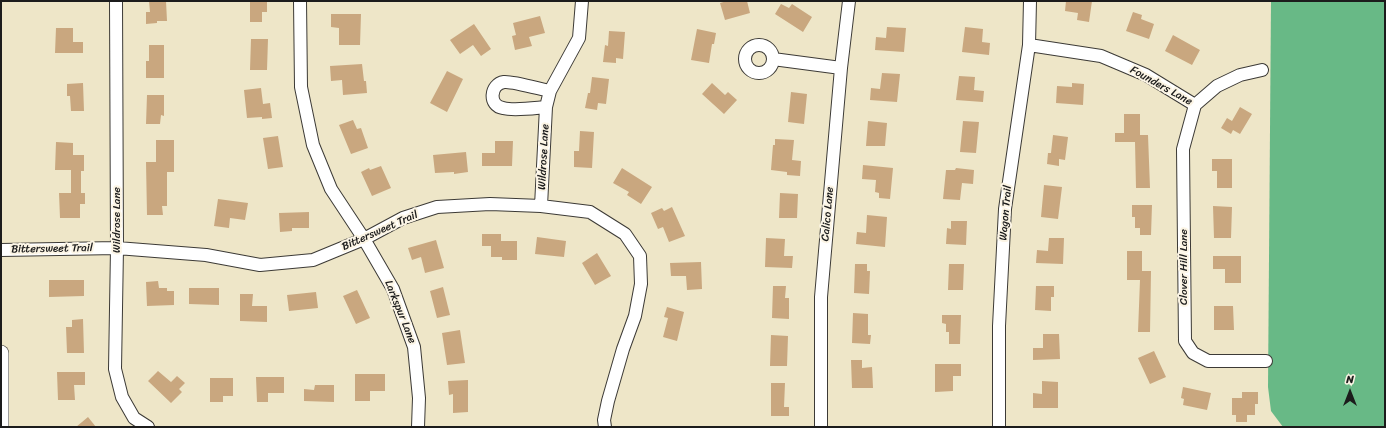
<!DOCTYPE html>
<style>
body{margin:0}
#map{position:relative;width:1386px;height:428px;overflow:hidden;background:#eee6c8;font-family:Sriracha,sans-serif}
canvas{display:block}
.frame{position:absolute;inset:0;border:2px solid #1c1c1c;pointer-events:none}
.north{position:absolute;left:1330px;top:372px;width:40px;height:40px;-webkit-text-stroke:3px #fcf5e5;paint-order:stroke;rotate:0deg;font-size:11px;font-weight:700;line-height:16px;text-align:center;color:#1c1c1c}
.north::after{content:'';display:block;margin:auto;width:14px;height:18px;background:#1c1c1c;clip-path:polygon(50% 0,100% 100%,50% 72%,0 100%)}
</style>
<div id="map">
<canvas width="1386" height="428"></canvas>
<div class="frame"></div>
<div class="north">N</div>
</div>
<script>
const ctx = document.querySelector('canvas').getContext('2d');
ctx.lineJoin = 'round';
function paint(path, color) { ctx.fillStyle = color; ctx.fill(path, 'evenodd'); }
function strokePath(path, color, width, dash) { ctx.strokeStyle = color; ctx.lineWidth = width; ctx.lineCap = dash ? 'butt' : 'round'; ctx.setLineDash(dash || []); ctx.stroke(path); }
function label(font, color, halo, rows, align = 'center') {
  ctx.font = font + ' Sriracha,sans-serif'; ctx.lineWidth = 4; ctx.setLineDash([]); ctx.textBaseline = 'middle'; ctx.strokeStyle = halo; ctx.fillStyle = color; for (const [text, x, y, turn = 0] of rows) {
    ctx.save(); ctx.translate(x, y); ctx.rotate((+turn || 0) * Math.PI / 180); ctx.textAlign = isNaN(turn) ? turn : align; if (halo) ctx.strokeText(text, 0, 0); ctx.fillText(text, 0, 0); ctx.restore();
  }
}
const forest = new Path2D(`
 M1271 1H1385V427H1283L1271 411 1268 387Z`);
const building = new Path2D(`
 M149 1H166L167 21H157V23L146 24V12H150Z
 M250 1H267V12H262V22H250Z
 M727 1H747L750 13 725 20 720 3Z
 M1066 1H1092L1089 22 1077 20 1078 13 1065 11Z
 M781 4 789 8 792 4 812 17 803 32 775 14Z
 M1133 12 1142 15 1141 19 1154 24 1149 39 1126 31Z
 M331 14H361L360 45H339V28L331 27Z
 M540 16 545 33 529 37 532 46 515 50 512 36 516 35 513 23Z
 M474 24 491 49 481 56 473 45 460 54 450 40Z
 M887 27 906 28 904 52 875 50 876 37 886 38Z
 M965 27 983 29 982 42 990 43 989 55 962 52Z
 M56 28H73V42H83V53H55Z
 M697 29 716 33 714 44H712L709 63 691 60Z
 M609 31 625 32 623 59 616 58V63L603 62 605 45 608 46Z
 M1173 35 1200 50 1192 65 1165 51Z
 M251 39H268L267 70H250Z
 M149 45H164V78H146V61H149Z
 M362 64 364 81H366L367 93 343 95 342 80 331 81 330 66Z
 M447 71 463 79 447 112 430 103Z
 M882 73 900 74 897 102 870 100 871 88 880 89Z
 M959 76 975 77 974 90 984 91 983 102 956 100Z
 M592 77 609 79 606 104 598 103 597 110 585 108 588 93H590Z
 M83 83 84 111H71L70 96H67V84Z
 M712 83 725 95 728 92 737 100 724 114 702 94Z
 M1072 83 1084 84 1083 105 1056 103 1057 86 1072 87Z
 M261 88 263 104 270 103 272 118 262 119V117L247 118 244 90Z
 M791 92 807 94 804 124 788 122Z
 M147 95H164V116L161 115 160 124H146Z
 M1240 107 1252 114 1240 134 1233 130 1231 134 1221 128 1227 118 1232 121Z
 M1124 114H1140V135H1148L1150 188H1136L1135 142H1115V133H1124Z
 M353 120 357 129 361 128 368 148 351 154 339 125Z
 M868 121 887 123 885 146H866Z
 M963 121 979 122 976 153 960 152Z
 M580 131 594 132 592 168 574 167V151H579Z
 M1053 135 1068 137 1065 160 1059 159V166L1047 164 1048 153H1051Z
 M278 136 283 167 268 169 263 138Z
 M775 139 794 140 792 160 801 161 800 176 787 175V172L771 170 773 145H775Z
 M156 140H174V172H167V206H162L163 215H147L146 162H156Z
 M495 141H513L512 166H482V153H495Z
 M56 142 73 143V155H84V171H81V193H85V204H80V218H60L59 193H71V170H55Z
 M466 152 468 172 454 174V172L435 173 433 155Z
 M1212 159H1232V188H1217V171H1212Z
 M863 165 893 168 890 199 879 198V193L875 192 876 180 862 179Z
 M381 166 391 188 372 196 361 172 369 168 370 170Z
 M622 168 652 187 641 204 627 195 629 192 613 183Z
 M956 168 974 170 973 184 962 183 960 200 943 199 946 170H955Z
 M1044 185 1062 187 1058 219 1041 217Z
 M780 193 798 194 797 218H779Z
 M218 199 248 203 245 220 230 218 229 228 214 226Z
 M1132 205H1152L1151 235H1140V228H1135V217H1132Z
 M1213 206 1232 207 1231 238H1214Z
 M672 207 685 236 669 242 663 227 658 229 651 213 662 208 664 211Z
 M309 212V228H292V231L280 232 279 213Z
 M867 215 887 217 885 247 856 244 857 232 866 233Z
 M951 221H967L966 245 946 244 947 228 951 229Z
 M482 234H501V241H517V260H502V257H491V246H482Z
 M537 237 566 241 564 257 535 254Z
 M766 238 785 239 784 256H793L792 268 765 267Z
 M1049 238H1064L1063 264 1036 263 1037 250 1048 251Z
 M436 240 444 268 425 273 421 257 412 260 408 248Z
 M1127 251H1142V271H1151L1150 332H1138L1140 280H1127Z
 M597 253 611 276 595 285 582 263Z
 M1213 256H1241V283H1225V269H1213Z
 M701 262 702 289 687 290 686 276H671L670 263Z
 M855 264H867V271H870L869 294 854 293Z
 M949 264H964L963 290H948Z
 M49 280H84V296L49 297Z
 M158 281 159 288H167V291H174V305L147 306 146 282Z
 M773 286H786L785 298H789V319L772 318Z
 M1036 286H1054V297H1051V311L1035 310Z
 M443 287 450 315 437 318 430 291Z
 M189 288H219V305L189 304Z
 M357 290 370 318 356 324 343 296Z
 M316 292 318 308 289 311 287 295Z
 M240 294H253L252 306H267V322L240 321Z
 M1214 306H1233L1234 330H1214Z
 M667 307 684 312 677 341 663 337 668 318 664 317Z
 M853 313 868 314V335H871L870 344 852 343Z
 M942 315H961L960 344H949V332H946V324L942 323Z
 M83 319 84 353H67L66 327H72V320Z
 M460 330 465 363 447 365 442 333Z
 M1043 334H1059L1060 359 1033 360V348H1043Z
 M771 335 788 336 787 366H770Z
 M1154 351 1166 377 1150 384 1138 358Z
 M851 360H862V368L872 367 873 388H852Z
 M935 364H961V376H953V391L935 392Z
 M158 371 171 382 177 376 185 383 179 389 182 392 171 403 148 381Z
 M57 372H85V385H74L75 400H58Z
 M355 374H385V391H370V401H355Z
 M256 377H284V393H268V402H257Z
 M210 378H233V396H223V402H210Z
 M468 380V412L453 413V394L449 395 448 381Z
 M1042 381 1058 382V408H1033V393L1042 394Z
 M771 383H785L784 407H789V416H771Z
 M315 385H334V402L304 401V389L314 390Z
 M1183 387 1211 393 1207 410 1183 405 1184 399 1181 398Z
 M1242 392H1258V404H1255V415H1247V422H1236V415H1232V398H1242Z
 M88 417 96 427H76Z`);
const minor = new Path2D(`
 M116 1 117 248 115 369 122 397 134 418 148 427
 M300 1 301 87 313 145 331 189 364 239 393 289 414 347 419 398 418 427
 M745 59a14 14 0 1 1 28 0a14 14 0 1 1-28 0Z
 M1029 45 1101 56 1146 75 1195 105 1217 86 1240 75 1262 70
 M773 59 841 68
 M1195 105 1183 149 1185 341 1193 353 1208 361H1266
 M546 107C534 108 514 111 503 108 488 106 490 84 504 82 512 81 540 89 550 91
 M541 206 546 107 550 91 579 38 582 1
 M1 250 117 248 206 255 260 265 313 260 364 239 403 218 437 207 490 204 541 206 590 212 625 234 640 256 641 284 635 316 623 349 608 401 604 420 605 427
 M821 427V297L841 68 849 1
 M999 427V326L1005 209 1029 45 1030 1`);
const tertiary = new Path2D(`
 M1 353V427`);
const streetNames = [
 ["Founders Lane",1161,86,29],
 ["Wildrose Lane",544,157,-87],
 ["Wagon Trail",1006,213,-85],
 ["Calico Lane",828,214,-85],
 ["Wildrose Lane",117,220,-90],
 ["Bittersweet Trail",380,231,-24],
 ["Bittersweet Trail",52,249,-1],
 ["Clover Hill Lane",1184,267,-90],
 ["Larkspur Lane",400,312,68]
];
paint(forest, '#68b986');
paint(building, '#c9a77f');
strokePath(minor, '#3c3a36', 14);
strokePath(tertiary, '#3c3a36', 16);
strokePath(minor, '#fff', 12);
strokePath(tertiary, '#fff', 15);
label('11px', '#1c1c1c', '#fcf5e5', streetNames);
</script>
